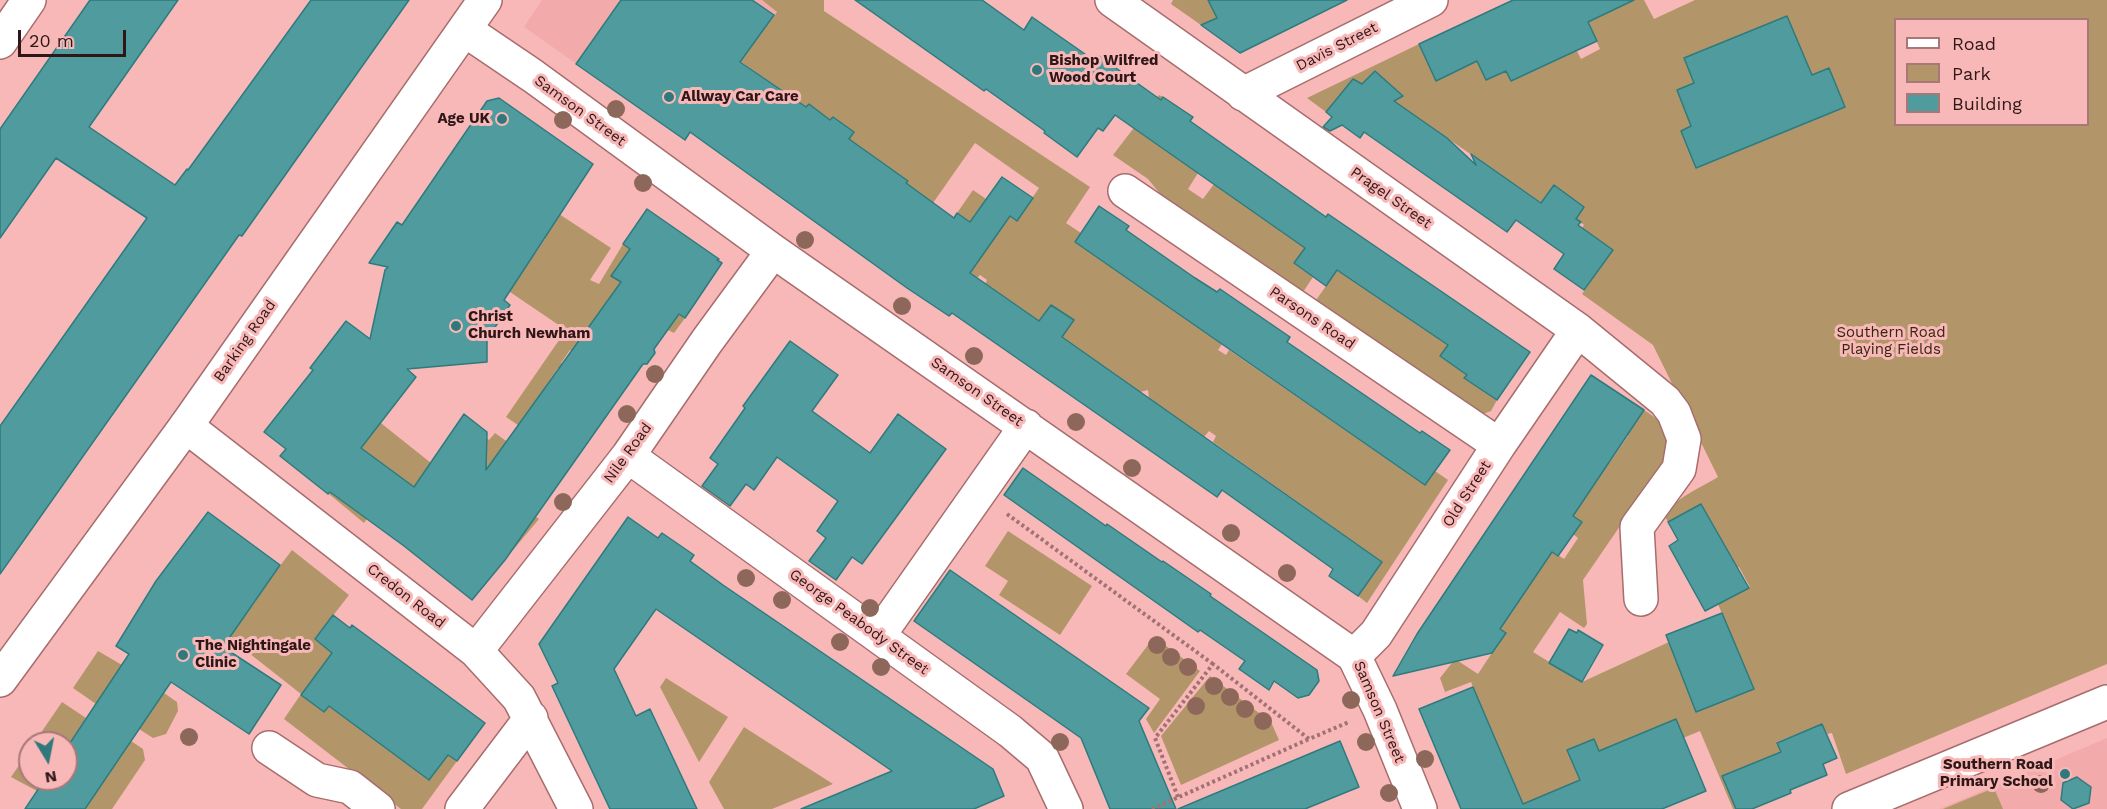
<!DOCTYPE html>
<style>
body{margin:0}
#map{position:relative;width:2107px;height:809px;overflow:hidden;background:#f9b8b8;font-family:"Work Sans",sans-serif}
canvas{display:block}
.legend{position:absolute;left:1894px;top:18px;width:195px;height:108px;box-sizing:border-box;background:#f9b8b8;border:2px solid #a87878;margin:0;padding:8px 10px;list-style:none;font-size:18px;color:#2f1718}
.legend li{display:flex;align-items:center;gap:12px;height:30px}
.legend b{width:30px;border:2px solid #a87878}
.north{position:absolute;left:18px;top:731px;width:60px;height:60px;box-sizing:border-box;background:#f9b8b8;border:2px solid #a87878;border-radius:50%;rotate:170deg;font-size:16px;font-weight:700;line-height:24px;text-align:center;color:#2f1718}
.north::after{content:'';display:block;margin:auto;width:21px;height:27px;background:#2f797c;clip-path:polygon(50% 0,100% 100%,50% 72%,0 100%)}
.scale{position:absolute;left:18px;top:30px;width:108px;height:27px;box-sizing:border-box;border:3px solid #2f1718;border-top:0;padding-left:8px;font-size:18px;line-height:21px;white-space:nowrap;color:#2f1718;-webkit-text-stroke:4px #f9b8b8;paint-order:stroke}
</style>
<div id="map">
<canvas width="2107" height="809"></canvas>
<ul class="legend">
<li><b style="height:8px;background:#fff"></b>Road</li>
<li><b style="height:16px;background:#b29669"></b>Park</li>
<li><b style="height:16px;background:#509b9e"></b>Building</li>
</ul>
<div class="north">N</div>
<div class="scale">20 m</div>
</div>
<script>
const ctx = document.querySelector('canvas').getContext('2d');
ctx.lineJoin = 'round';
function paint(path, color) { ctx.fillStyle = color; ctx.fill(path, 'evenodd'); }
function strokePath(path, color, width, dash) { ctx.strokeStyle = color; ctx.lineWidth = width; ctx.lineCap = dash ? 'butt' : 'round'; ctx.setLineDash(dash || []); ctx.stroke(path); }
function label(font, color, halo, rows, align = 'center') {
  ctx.font = font + ' "Work Sans",sans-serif'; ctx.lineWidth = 6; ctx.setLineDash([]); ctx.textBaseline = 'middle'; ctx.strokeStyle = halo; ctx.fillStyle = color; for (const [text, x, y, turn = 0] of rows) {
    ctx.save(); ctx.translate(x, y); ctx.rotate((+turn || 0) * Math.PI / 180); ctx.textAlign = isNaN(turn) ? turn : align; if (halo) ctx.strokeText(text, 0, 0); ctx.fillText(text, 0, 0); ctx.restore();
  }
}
const built = new Path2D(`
 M542 0H762L777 11 685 140 524 27Z
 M2107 738V809H1939Z`);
const green = new Path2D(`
 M762 0H824V11L1090 187 1066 223 1081 233 1075 242 1222 344 1218 350 1226 355 1229 350 1425 485 1435 471 1448 480 1367 603 1358 596 1382 562 1213 442 1216 436 1209 431 1204 437 1149 399 1148 390 1140 392 1062 337 1073 320 1051 305 1039 321 985 284 987 280 980 275 974 281 968 276 957 213 973 190 1017 220 1039 188 975 143 933 203 881 218 907 182 845 144 854 132 833 117 830 120 809 104 794 125 750 120 775 86 740 61 777 12Z
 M1173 0H1215L1217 18 1201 25 1171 4Z
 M1634 0H1644L1654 19 1695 0H2107V664L1846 774 1832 733 1827 734 1822 724 1777 742 1782 752 1723 776 1736 809H1733L1700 731 1659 748 1651 729 1626 740 1633 757 1606 769 1594 739 1567 750 1580 780 1523 807 1510 773 1499 778 1489 726 1471 682 1445 692 1440 678 1455 659 1478 674 1505 633 1483 618 1511 614 1522 596 1505 584 1534 539 1564 559 1578 538 1573 534 1555 504 1590 449 1610 462 1628 436 1610 423 1644 410 1676 432 1677 443 1583 580 1587 624 1584 628 1560 612 1533 652 1582 682 1669 642 1696 711 1753 689 1718 604 1750 587 1739 567 1731 570 1701 504 1668 522 1664 515C1678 496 1699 489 1718 477L1653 345 1582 294 1613 250 1582 228 1584 225 1576 219 1584 207 1554 186 1542 203 1393 101 1400 94 1375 72 1362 84 1352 80 1326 112 1307 98 1419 44 1436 80 1477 61 1486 80 1506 71 1512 81 1537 69 1574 45 1581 59 1600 49 1583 11ZM1896 20H2088V124H1896Z
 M1159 95 1163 97 1139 132 1198 173 1188 189 1203 199 1214 184 1305 248 1294 263 1313 277 1301 295 1314 303 1338 269 1448 345 1441 357 1465 373 1475 364 1465 378 1497 400 1491 411 1475 417 1166 201 1148 179 1113 155Z
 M533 197 611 248 590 280 599 284 623 244 630 249 612 276 625 285 657 298 685 318 674 333 668 330 661 339 607 301 592 323 613 338 576 353 570 350 561 363 583 379 580 383 558 368 545 387 547 389 521 427 506 417 566 330 482 273 513 252 529 262 545 239 529 228Z
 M372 416 431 463 482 434 489 440 495 433 530 458 514 500 539 519 513 550 505 544 390 485 364 523 329 494 334 487Z
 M1008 531 1092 586 1060 635 999 595 1008 581 985 566Z
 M292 550 349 595 315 639 332 653 308 700 324 712 330 705 429 780 448 755 457 761 422 809H401L284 719 301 694 193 609 232 632 256 601 218 573 267 583Z
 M1154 637 1200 671 1154 733 1146 719 1160 699 1126 674Z
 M98 651 122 665 96 704 73 688Z
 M1210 676 1271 722 1279 740 1181 785 1161 736Z
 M666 678 728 717 699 762 660 687Z
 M164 693 177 702 178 711 166 734 153 738 139 729Z
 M62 702 86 718 66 749V743H34Z
 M744 727 833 784 772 809H724L709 782Z
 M131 741 143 749 145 760 112 809H85Z
 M30 749V779H45L37 791 11 777Z
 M1994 788 2003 809H1943Z`);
const building = new Path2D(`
 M90 0H178L89 127 175 185 187 169 188 170 311 0H409L242 236 239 235 0 574V426L147 218 56 158 0 238V129Z
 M621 0H752L774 15 740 62 806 107 809 104 830 120 833 117 854 132 849 139 908 181 906 183 954 218 957 213 970 222 1002 177 1033 198 1017 221 1010 216 970 273 1039 321 1051 305 1074 320 1062 337 1382 562 1358 596 1329 576 1333 569 1222 490 1217 497 952 313 949 316 907 288 690 132 685 140 576 64Z
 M855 0H982L1024 30 1032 17 1095 61 1099 56 1161 100 1163 97 1193 117 1190 121 1326 217 1328 214 1530 352 1497 400 1464 378 1467 375 1440 356 1448 345 1337 270 1326 286 1294 263 1305 248 1115 115 1103 131 1098 128 1077 157 1044 133 1045 131 986 89 984 91Z
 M1208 0H1347L1240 53 1201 25 1217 18Z
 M1513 0H1634L1588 22 1597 41 1511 81 1506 71 1486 80 1477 61 1436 81 1419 44Z
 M1787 16 1812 75 1829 68 1845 107 1696 168 1681 131 1691 126 1677 90 1694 83 1684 58Z
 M1375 71 1403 96 1394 101 1447 138 1476 165 1471 154 1541 203 1554 185 1584 207 1576 219 1581 222 1578 225 1613 250 1584 290 1554 269 1564 254 1516 220 1507 232 1364 132 1360 138 1342 125 1330 131 1323 127 1332 117 1326 112 1353 79 1362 84Z
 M499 98 593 164 504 300 510 305 487 339V362L407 369 416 377 361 448 414 487 464 414 487 432 486 470 621 282 611 276 630 249 623 244 647 209 719 259 717 260 722 263 685 318 679 314 654 349 655 353 647 364H643L505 560 472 600 404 546 330 492 328 494 280 456 286 449 264 432 313 370 310 368 346 321 370 339 385 270 388 267 369 263 397 222 402 225 487 101Z
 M1099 206 1129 226 1126 230 1195 278 1217 292 1220 289 1290 337 1287 342 1420 433 1422 431 1450 450 1425 485 1075 242Z
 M790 341 838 375 812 411 870 453 898 414 946 449 862 564 852 557 836 580 809 561 826 538 817 531 838 501 777 457 754 490 746 484 730 506 702 486 718 464 710 458 745 408 743 406Z
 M1591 375 1644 410 1573 516 1582 522 1558 556 1552 552 1500 629 1506 633 1492 653 1393 676 1417 634Z
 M1023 468 1106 526 1107 524 1162 562 1163 561 1211 594 1210 596 1317 670 1319 681 1309 695 1298 698 1274 681 1269 690 1239 669 1245 661 1200 630 1198 632 1004 495Z
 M1701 504 1749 588 1705 611 1669 546 1678 540 1668 522Z
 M208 512 280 565 223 647 281 685 249 734 171 682 85 809H25L45 779H66V749L129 654 116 646 156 581Z
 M628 517 658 538 662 533 694 555 690 561 723 585 993 769 1004 796 974 809H801L892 771 656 609 614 669 636 716 650 709 697 809H610L552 686 558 683 539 644Z
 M950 570 1149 708 1139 721 1176 809H1110L1081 738 914 621Z
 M1722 613 1754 689 1696 712 1666 635Z
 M333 615 350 628 352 625 485 723 457 761 448 755 429 780 329 706 324 712 301 695 332 653 315 639Z
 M1569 629 1577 633 1578 630 1603 645 1582 682 1549 663Z
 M1473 687 1523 804 1580 780 1567 750 1594 739 1599 751 1676 719 1706 791 1662 809H1461L1419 709Z
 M1822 724 1837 758 1823 764 1827 775 1790 790 1791 793 1752 809H1736L1722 776 1781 752 1777 743Z
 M1340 741 1359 787 1305 809H1178Z
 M2077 777 2091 787 2089 803 2073 809 2061 800 2063 783Z`);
const path = new Path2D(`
 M1007 514 1213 664
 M1178 797 1155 738 1213 664 1309 739 1349 722
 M1152 809 1309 739`);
const minor = new Path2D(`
 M1112 0 1578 330 1665 401 1674 413 1684 439 1679 469 1637 527 1641 599
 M465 30 533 76 773 251 1354 656 1380 710 1420 809
 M0 42 29 0
 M1243 94 1431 0
 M1125 191 1499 445
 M186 426 476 651 519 698 576 809
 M628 456 1010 731 1042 758 1066 809
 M879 635 1026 426
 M476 651 628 456 707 341 773 251
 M1354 656 1376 634 1499 445 1578 330
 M269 748 317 780 350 787 378 809
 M462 809 531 718
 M1849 809 2107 702`);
const major = new Path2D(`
 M0 680 186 426 485 0`);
const trees = [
 [616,109],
 [563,120],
 [643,183],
 [805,240],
 [902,306],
 [974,356],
 [655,374],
 [627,414],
 [1076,422],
 [1132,468],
 [563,502],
 [1231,533],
 [1287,573],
 [746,578],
 [782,600],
 [870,608],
 [840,642],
 [1157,645],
 [1171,657],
 [881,667],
 [1188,667],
 [1214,686],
 [1230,697],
 [1351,700],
 [1196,706],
 [1245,709],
 [1263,721],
 [189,737],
 [1060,742],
 [1366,742],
 [1425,759],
 [2041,784],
 [1389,793]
];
const markers = [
 [1037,70,6,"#2f797c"],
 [669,97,6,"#2f797c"],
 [502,119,6,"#2f797c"],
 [456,326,6,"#2f797c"],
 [183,655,6,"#2f797c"],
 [2065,774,6,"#2f797c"]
];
const streetNames = [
 ["Davis Street",1337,47,-27],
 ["Samson Street",580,111,36],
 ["Pragel Street",1391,198,35],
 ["Parsons Road",1312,318,34],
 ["Barking Road",245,341,-55],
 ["Samson Street",977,392,35],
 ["Nile Road",628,453,-54],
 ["Old Street",1467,494,-57],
 ["Credon Road",406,596,38],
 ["George Peabody Street",859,622,36],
 ["Samson Street",1379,712,67]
];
const poiNames = [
 ["Bishop Wilfred",1049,61],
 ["Wood Court",1049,78],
 ["Allway Car Care",681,97],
 ["Age UK",490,119,"right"],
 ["Christ",468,317],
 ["Church Newham",468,334],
 ["The Nightingale",195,646],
 ["Clinic",195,663],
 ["Southern Road",2053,765,"right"],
 ["Primary School",2053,782,"right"]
];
const parkNames = [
 ["Southern Road",1891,333],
 ["Playing Fields",1891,350]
];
paint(built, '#f2aaaa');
paint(green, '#b29669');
paint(building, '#509b9e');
strokePath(building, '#2d7b7f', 1.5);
strokePath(minor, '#a76d6d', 36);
strokePath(major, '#a76d6d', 36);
strokePath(path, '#a17273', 4, [3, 3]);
strokePath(minor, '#fff', 33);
strokePath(major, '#fff', 33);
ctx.fillStyle = '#8d685a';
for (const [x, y] of trees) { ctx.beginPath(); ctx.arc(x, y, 9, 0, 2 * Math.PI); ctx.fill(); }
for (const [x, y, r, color] of markers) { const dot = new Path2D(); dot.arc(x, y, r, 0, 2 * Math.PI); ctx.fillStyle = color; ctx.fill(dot); strokePath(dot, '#f9b8b8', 2); }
label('15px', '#2f1718', '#f9b8b8', streetNames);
label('bold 15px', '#2f1718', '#f9b8b8', poiNames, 'left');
label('15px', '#35270e', '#f9b8b8', parkNames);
</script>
